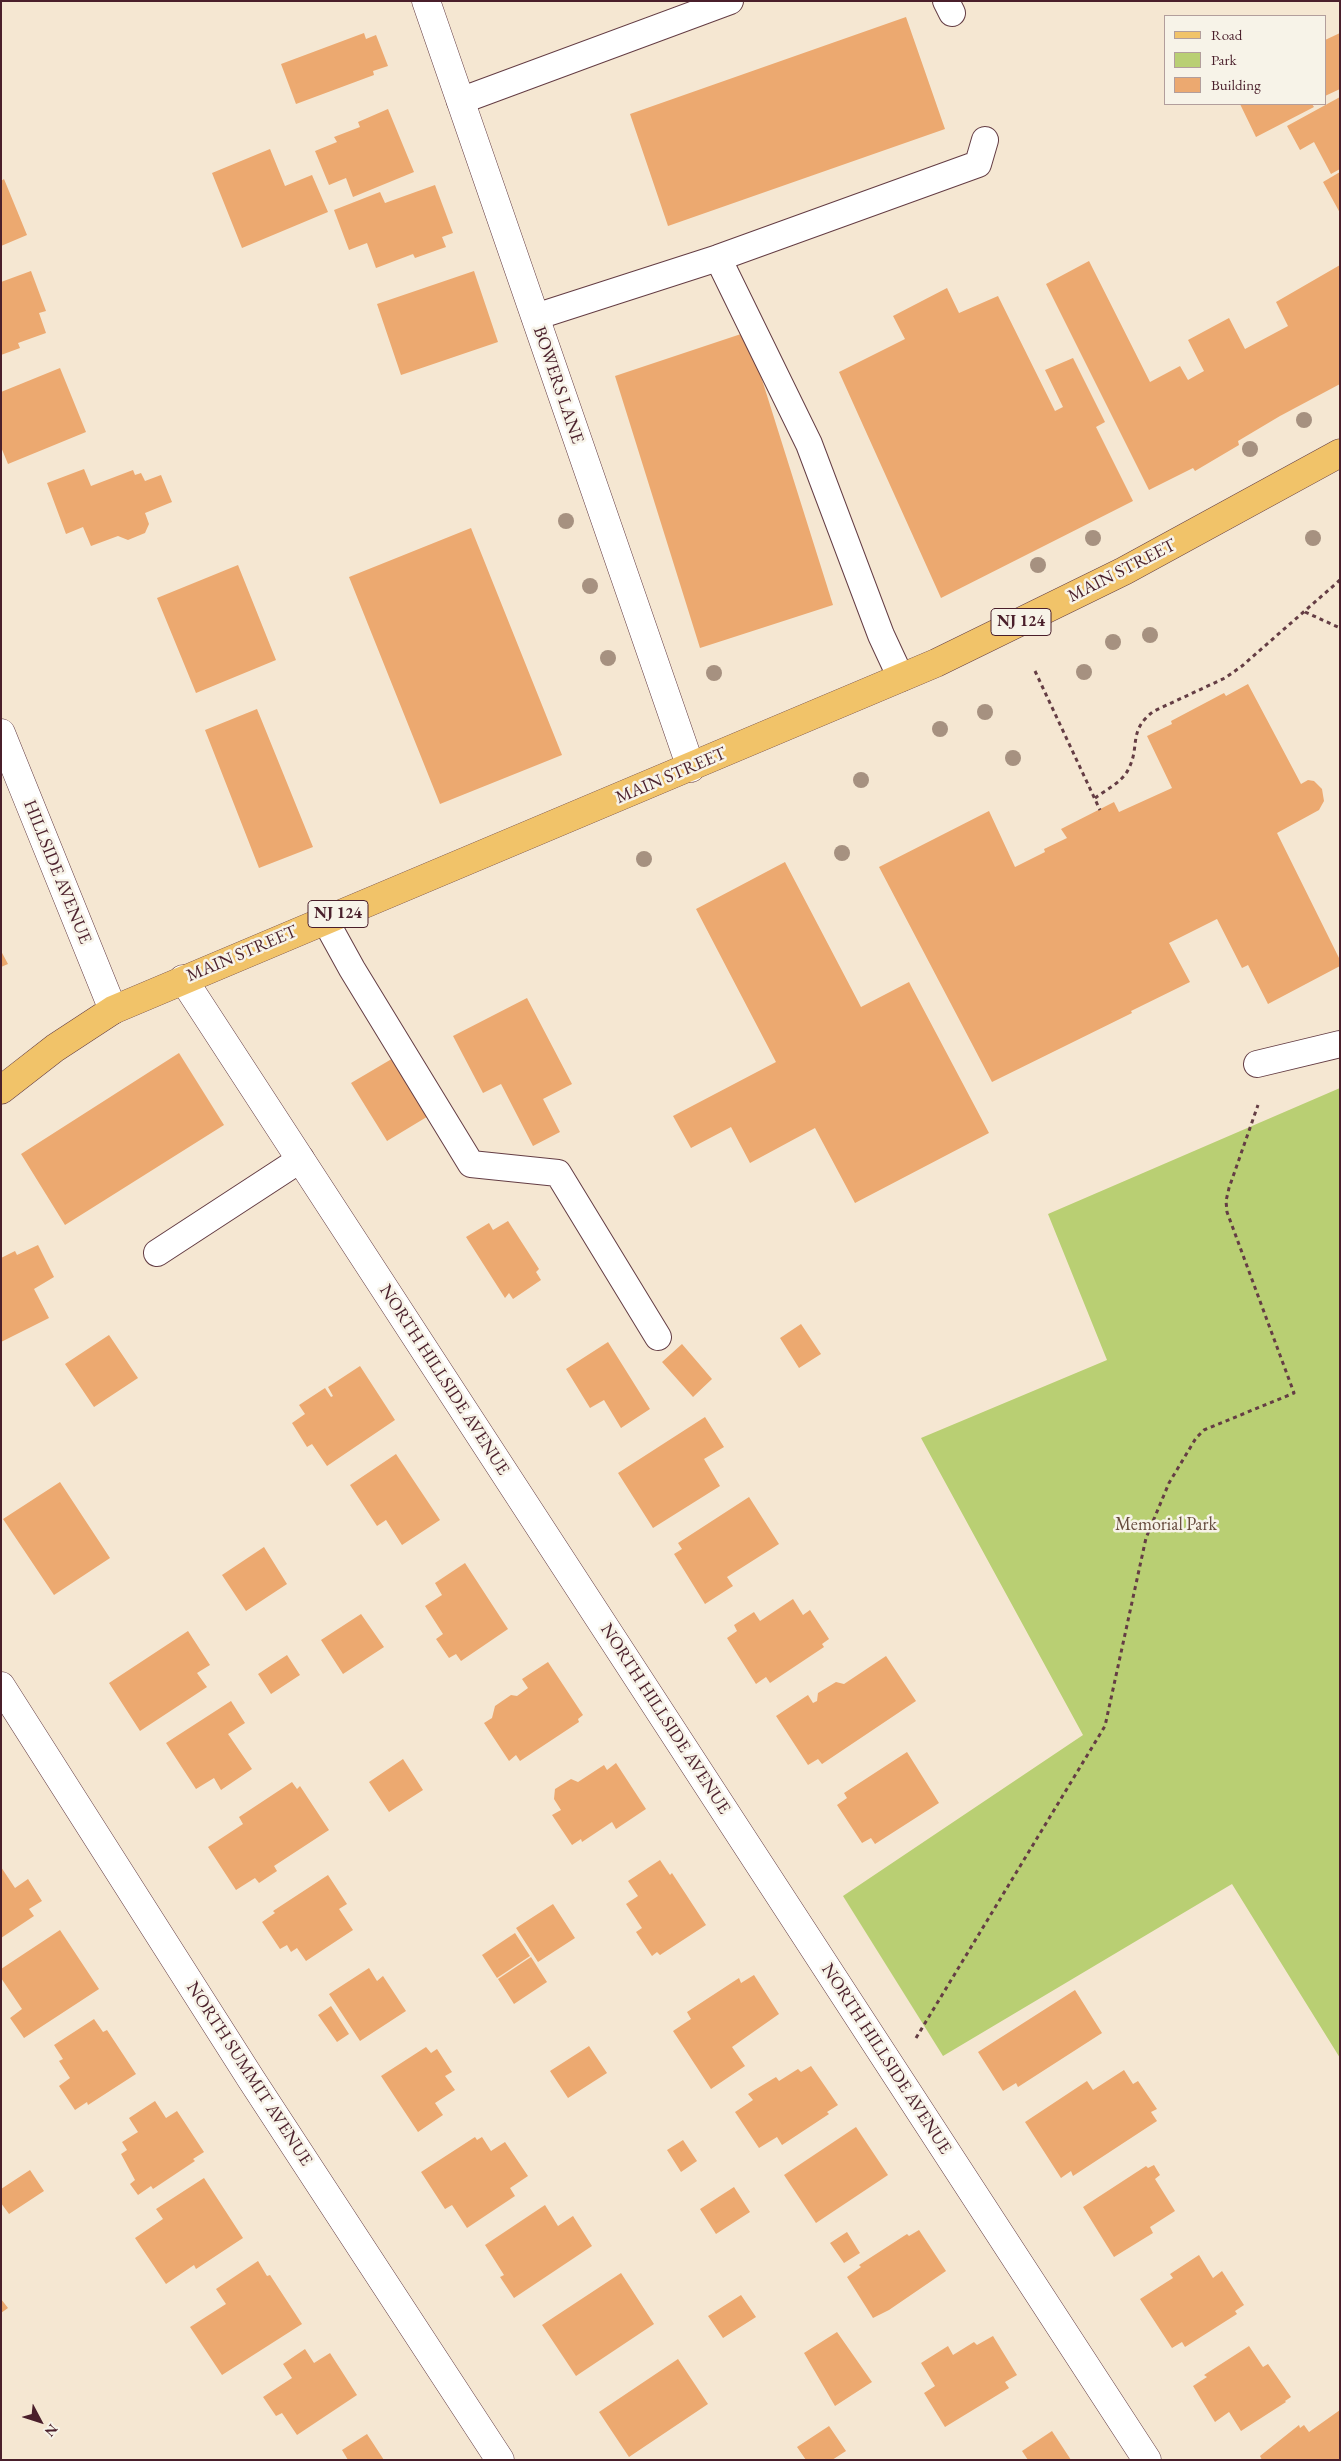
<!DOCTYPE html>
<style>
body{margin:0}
#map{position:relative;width:1341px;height:2461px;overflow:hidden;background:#f5e7d2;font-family:"EB Garamond",serif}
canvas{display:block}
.frame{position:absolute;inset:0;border:2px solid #4a1f2b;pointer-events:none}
.legend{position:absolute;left:1164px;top:15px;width:162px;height:90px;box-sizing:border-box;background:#f7f3e8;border:1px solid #b29e9c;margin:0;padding:6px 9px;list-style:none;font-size:15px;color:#4a1f2b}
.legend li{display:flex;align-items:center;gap:10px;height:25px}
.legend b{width:25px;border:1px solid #b29e9c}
.north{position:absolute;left:15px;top:2396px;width:50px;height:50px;-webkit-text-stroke:4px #f7f3e8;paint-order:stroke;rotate:130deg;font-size:14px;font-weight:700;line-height:20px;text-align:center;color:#4a1f2b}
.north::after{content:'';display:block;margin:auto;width:18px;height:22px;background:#4a1f2b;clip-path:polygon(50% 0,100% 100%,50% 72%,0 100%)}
</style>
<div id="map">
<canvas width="1341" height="2461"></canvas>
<div class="frame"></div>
<ul class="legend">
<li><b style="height:6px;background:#f1c369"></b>Road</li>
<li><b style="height:14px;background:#b9cf73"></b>Park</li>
<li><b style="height:14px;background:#eca970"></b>Building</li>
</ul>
<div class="north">N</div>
</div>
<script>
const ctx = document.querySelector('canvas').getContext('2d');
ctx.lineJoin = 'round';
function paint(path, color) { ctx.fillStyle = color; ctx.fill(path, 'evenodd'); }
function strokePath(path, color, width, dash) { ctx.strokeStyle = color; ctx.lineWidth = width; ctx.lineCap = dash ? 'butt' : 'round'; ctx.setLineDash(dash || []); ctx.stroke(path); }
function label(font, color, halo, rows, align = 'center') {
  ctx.font = font + ' "EB Garamond",serif'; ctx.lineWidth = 5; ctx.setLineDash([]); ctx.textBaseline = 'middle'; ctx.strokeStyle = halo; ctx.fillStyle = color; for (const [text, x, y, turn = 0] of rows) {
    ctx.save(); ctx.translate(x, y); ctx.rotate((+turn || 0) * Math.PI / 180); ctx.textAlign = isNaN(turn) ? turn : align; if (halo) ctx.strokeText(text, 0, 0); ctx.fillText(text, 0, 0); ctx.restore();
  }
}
const green = new Path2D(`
 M1340 1088V2058L1232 1884 943 2056 843 1896 1083 1735 921 1438 1107 1360 1048 1214Z`);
const building = new Path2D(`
 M906 17 945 129 668 226 630 114Z
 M364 33 366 39 376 35 388 66 373 71 374 75 296 104 281 64Z
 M1340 33V89L1325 96V40Z
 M1340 97V169L1331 174 1314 142 1300 150 1287 126Z
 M1240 104H1312L1314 107 1256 137Z
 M388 109 414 172 353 197 346 178 329 185 315 151 337 142 334 137 360 127 358 122Z
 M270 149 285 186 312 175 328 212 242 248 212 173Z
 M1340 172V213L1323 182Z
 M4 179 27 235 1 246V181Z
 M435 185 453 233 442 237 446 247 415 258 413 254 376 268 367 243 349 250 334 210 380 192 385 203Z
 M1089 261 1150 382 1180 366 1188 380 1204 371 1188 340 1229 318 1245 349 1288 326 1276 302 1340 265V384L1280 416 1238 441 1239 445 1195 471 1193 468 1149 490 1046 284Z
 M31 271 46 311 39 313 46 333 18 343 20 348 1 355V282Z
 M474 271 498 342 401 375 377 304Z
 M947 288 959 313 998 296 1055 411 1063 407 1045 370 1073 358 1105 422 1096 427 1133 501 941 598 839 372 905 339 893 316Z
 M747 332 833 605 700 648 615 376Z
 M60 368 86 432 8 464 1 447V392Z
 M84 469 91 486 133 470 135 475 141 473 145 481 161 475 172 502 145 513 149 524 145 533 128 540 118 536 91 546 83 527 66 534 47 483Z
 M471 528 562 755 440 804 349 577Z
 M238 565 276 660 196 693 157 598Z
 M1248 684 1301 784 1308 780 1314 781 1322 789 1324 801 1319 810 1277 833 1340 960V966L1268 1004 1248 965 1242 968 1217 919 1169 943 1190 982 1131 1011 1132 1013 992 1082 879 867 989 811 1015 867 1045 852 1044 849 1067 838 1061 829 1114 802 1119 812 1172 788 1147 736 1172 724 1171 721 1224 693 1226 696Z
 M257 709 313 847 259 868 205 730Z
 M785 862 861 1007 909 982 989 1133 855 1203 815 1128 750 1163 731 1127 691 1148 673 1116 776 1062 696 909Z
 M1 951 8 964 1 967Z
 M527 998 572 1084 543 1099 560 1132 533 1146 501 1084 483 1093 453 1036Z
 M179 1053 224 1125 65 1225 21 1154Z
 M395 1057 430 1115 387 1141 351 1083Z
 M508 1221 539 1269 536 1272 541 1280 513 1299 509 1293 505 1298 466 1237 489 1223 493 1230Z
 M38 1245 54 1277 34 1289 49 1318 1 1342V1258L15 1251 17 1255Z
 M801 1324 821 1354 799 1368 780 1338Z
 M109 1335 138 1378 94 1407 65 1364Z
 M608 1342 650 1409 621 1428 604 1400 590 1408 566 1369Z
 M682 1344 712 1379 693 1397 662 1362Z
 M360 1366 395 1420 327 1466 312 1444 307 1447 292 1423 305 1414 299 1405 325 1388 331 1397 333 1396 328 1387Z
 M705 1417 724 1447 704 1459 720 1486 653 1528 618 1473Z
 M396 1454 440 1520 402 1545 386 1520 377 1526 350 1485Z
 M60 1482 110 1558 54 1595 3 1519Z
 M749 1497 779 1544 727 1577 733 1586 705 1604 674 1554 682 1549 678 1543Z
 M264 1547 287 1584 246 1611 222 1575Z
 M465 1563 508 1629 461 1661 456 1654 449 1658 436 1639 443 1634 425 1606 442 1595 435 1583Z
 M793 1599 803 1615 810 1610 829 1639 822 1644 824 1647 770 1683 766 1677 756 1684 727 1638 737 1631 734 1625 754 1612 760 1621Z
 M361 1614 384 1647 343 1674 321 1640Z
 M188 1631 210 1665 197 1673 207 1687 140 1731 109 1683Z
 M287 1655 300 1675 271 1694 258 1674Z
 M886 1656 916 1701 822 1764 818 1759 808 1765 776 1716 808 1695 813 1703 817 1701 818 1693 836 1682 844 1684Z
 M548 1662 583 1715 578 1719 579 1722 520 1761 516 1755 509 1761 484 1723 492 1718 495 1706 511 1695 517 1696 528 1688 522 1679Z
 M231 1701 245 1723 228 1734 252 1769 221 1790 214 1778 196 1789 166 1743Z
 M907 1752 939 1803 875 1844 871 1838 862 1843 837 1805 847 1798 844 1793Z
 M403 1759 423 1790 389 1812 369 1782Z
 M616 1763 646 1809 616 1829 612 1822 582 1842 581 1839 572 1845 552 1815 561 1810 554 1799 555 1789 571 1779 578 1782 604 1765 607 1770Z
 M292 1782 297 1789 300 1786 329 1830 274 1866 277 1871 259 1883 255 1878 236 1890 208 1847 243 1824 239 1817Z
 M660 1860 670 1875 672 1873 706 1925 660 1955 657 1952 652 1956 636 1932 642 1928 626 1904 638 1896 628 1881Z
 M1 1867 15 1888 28 1879 42 1901 29 1909 34 1916 1 1938Z
 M328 1875 347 1904 339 1909 353 1930 306 1961 297 1948 291 1952 287 1945 280 1949 262 1922 275 1913 273 1911Z
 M553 1904 575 1938 538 1962 516 1928Z
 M60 1930 99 1989 24 2038 10 2018 22 2009 1 1978V1969Z
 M515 1933 530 1956 497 1978 482 1955Z
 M531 1957 547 1982 514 2004 498 1979Z
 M369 1968 377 1981 383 1976 406 2011 360 2041 329 1994Z
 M754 1975 779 2014 732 2047 745 2066 711 2089 673 2031 691 2019 687 2012 739 1978 741 1983Z
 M1075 1990 1102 2033 1018 2087 1016 2083 1003 2091 978 2052Z
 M331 2006 349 2034 337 2042 318 2015Z
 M94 2019 103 2032 107 2030 136 2074 88 2105 87 2102 75 2110 59 2086 70 2078 59 2061 63 2059 54 2045Z
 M589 2046 607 2073 568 2098 550 2071Z
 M426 2047 431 2053 437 2049 452 2072 445 2076 455 2090 435 2103 443 2115 418 2132 381 2076Z
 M811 2066 838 2105 827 2112 829 2114 782 2145 777 2137 759 2148 735 2112 753 2100 748 2094 776 2077 779 2081 798 2069 801 2072Z
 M1124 2070 1133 2084 1138 2081 1157 2109 1151 2112 1157 2121 1073 2176 1071 2171 1061 2178 1025 2122 1087 2081 1093 2090Z
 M155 2101 166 2118 177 2111 204 2152 193 2159 195 2161 153 2189 151 2186 138 2195 130 2184 135 2180 121 2154 127 2150 122 2142 138 2132 129 2118Z
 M856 2127 888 2175 816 2223 784 2175Z
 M475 2137 477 2140 482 2137 491 2151 505 2142 528 2176 510 2188 515 2196 467 2228 452 2205 445 2209 421 2172Z
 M683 2140 697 2161 681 2172 667 2150Z
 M1154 2165 1160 2175 1155 2179 1175 2211 1150 2227 1153 2233 1114 2257 1083 2207 1146 2166 1148 2168Z
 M30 2170 44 2191 9 2214 1 2203V2189Z
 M204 2178 243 2238 196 2269 194 2265 166 2284 135 2238 163 2219 156 2209Z
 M734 2187 750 2212 716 2234 700 2209Z
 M545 2205 558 2226 573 2216 592 2246 514 2298 500 2277 504 2275 485 2245Z
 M919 2230 946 2271 889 2310 873 2318 847 2277 861 2267 859 2265 907 2234 909 2236Z
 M847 2232 860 2253 844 2263 830 2243Z
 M1199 2255 1213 2278 1222 2271 1244 2305 1235 2311 1237 2314 1185 2347 1182 2342 1172 2348 1140 2299 1173 2278 1170 2274Z
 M258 2261 267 2276 270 2275 302 2324 222 2375 190 2327 226 2304 216 2289Z
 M621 2273 654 2324 576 2376 542 2325Z
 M741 2295 756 2317 723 2338 708 2316Z
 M1 2299 8 2308 1 2313Z
 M837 2332 872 2382 835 2406 804 2353Z
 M993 2336 1017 2375 1005 2382 1009 2388 945 2427 924 2393 935 2386 921 2363 948 2346 953 2355 974 2342 977 2345Z
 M1249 2346 1263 2367 1268 2364 1291 2397 1285 2401 1286 2402 1241 2431 1229 2412 1215 2422 1193 2386 1207 2377 1204 2375Z
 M305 2349 314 2363 330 2353 357 2395 297 2435 282 2413 276 2416 263 2397 292 2378 283 2364Z
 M678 2359 708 2404 629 2457 599 2412Z
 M1340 2410V2460H1262L1260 2456 1299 2425 1300 2428 1304 2425 1309 2432Z
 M829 2426 846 2451 832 2460H806L797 2447Z
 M1052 2431 1071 2460H1028L1022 2451Z
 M367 2434 384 2460H348L342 2450Z`);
const path = new Path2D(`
 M1305 612 1340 628
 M1035 671 1100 810
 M1095 798C1106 790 1122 782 1128 770 1141 746 1127 731 1154 711L1225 678 1242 666 1340 580
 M916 2038 1105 1726 1146 1538 1169 1483 1196 1438 1204 1430 1294 1393 1227 1212 1226 1201 1229 1188 1258 1105`);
const service = new Path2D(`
 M946 1 952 13
 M460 101 730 1
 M718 258 809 444 881 635 901 678
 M535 317 718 258 978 164 985 140
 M325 920 352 969 471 1164 558 1173 658 1337
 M1257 1064 1340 1044
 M157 1253 301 1159`);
const minor = new Path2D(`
 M426 1 691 768
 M1 733 113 1010
 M183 979 1147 2460
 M1 1686 251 2079 500 2460`);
const primary = new Path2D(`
 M1 1090 55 1048 113 1010 936 663 1124 571 1340 453`);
const trees = [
 [1304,420],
 [1250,449],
 [566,521],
 [1093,538],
 [1313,538],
 [1038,565],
 [590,586],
 [1150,635],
 [1113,642],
 [608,658],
 [1084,672],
 [714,673],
 [985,712],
 [940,729],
 [1013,758],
 [861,780],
 [842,853],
 [644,859]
];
const shields = [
 [1021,622,60],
 [338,914,60]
];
const shieldNames = [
 ["NJ 124",1021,622],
 ["NJ 124",338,914]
];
const streetNames = [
 ["BOWERS LANE",558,385,71],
 ["MAIN STREET",1122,571,-27],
 ["MAIN STREET",671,776,-23],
 ["HILLSIDE AVENUE",57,872,68],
 ["MAIN STREET",242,954,-23],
 ["NORTH HILLSIDE AVENUE",444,1380,57],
 ["NORTH HILLSIDE AVENUE",665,1719,57],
 ["NORTH HILLSIDE AVENUE",886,2059,57],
 ["NORTH SUMMIT AVENUE",249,2074,57]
];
const parkNames = [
 ["Memorial Park",1166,1525]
];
paint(green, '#b9cf73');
paint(building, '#eca970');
strokePath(service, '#643d44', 28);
strokePath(minor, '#643d44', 29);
strokePath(primary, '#643d44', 29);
strokePath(path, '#643d44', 3, [4, 4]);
strokePath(service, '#fff', 26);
strokePath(minor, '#fff', 28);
strokePath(primary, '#f1c369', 28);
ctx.fillStyle = '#a69180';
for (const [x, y] of trees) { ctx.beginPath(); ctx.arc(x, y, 8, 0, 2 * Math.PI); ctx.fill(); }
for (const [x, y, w] of shields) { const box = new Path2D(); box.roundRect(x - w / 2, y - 13.5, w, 27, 4); ctx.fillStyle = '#f7f3e8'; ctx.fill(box); strokePath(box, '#4a1f2b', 1); }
label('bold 16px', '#4a1f2b', null, shieldNames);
label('18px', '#4a1f2b', '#f7f3e8', streetNames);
label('18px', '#664b3d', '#f7f3e8', parkNames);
</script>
